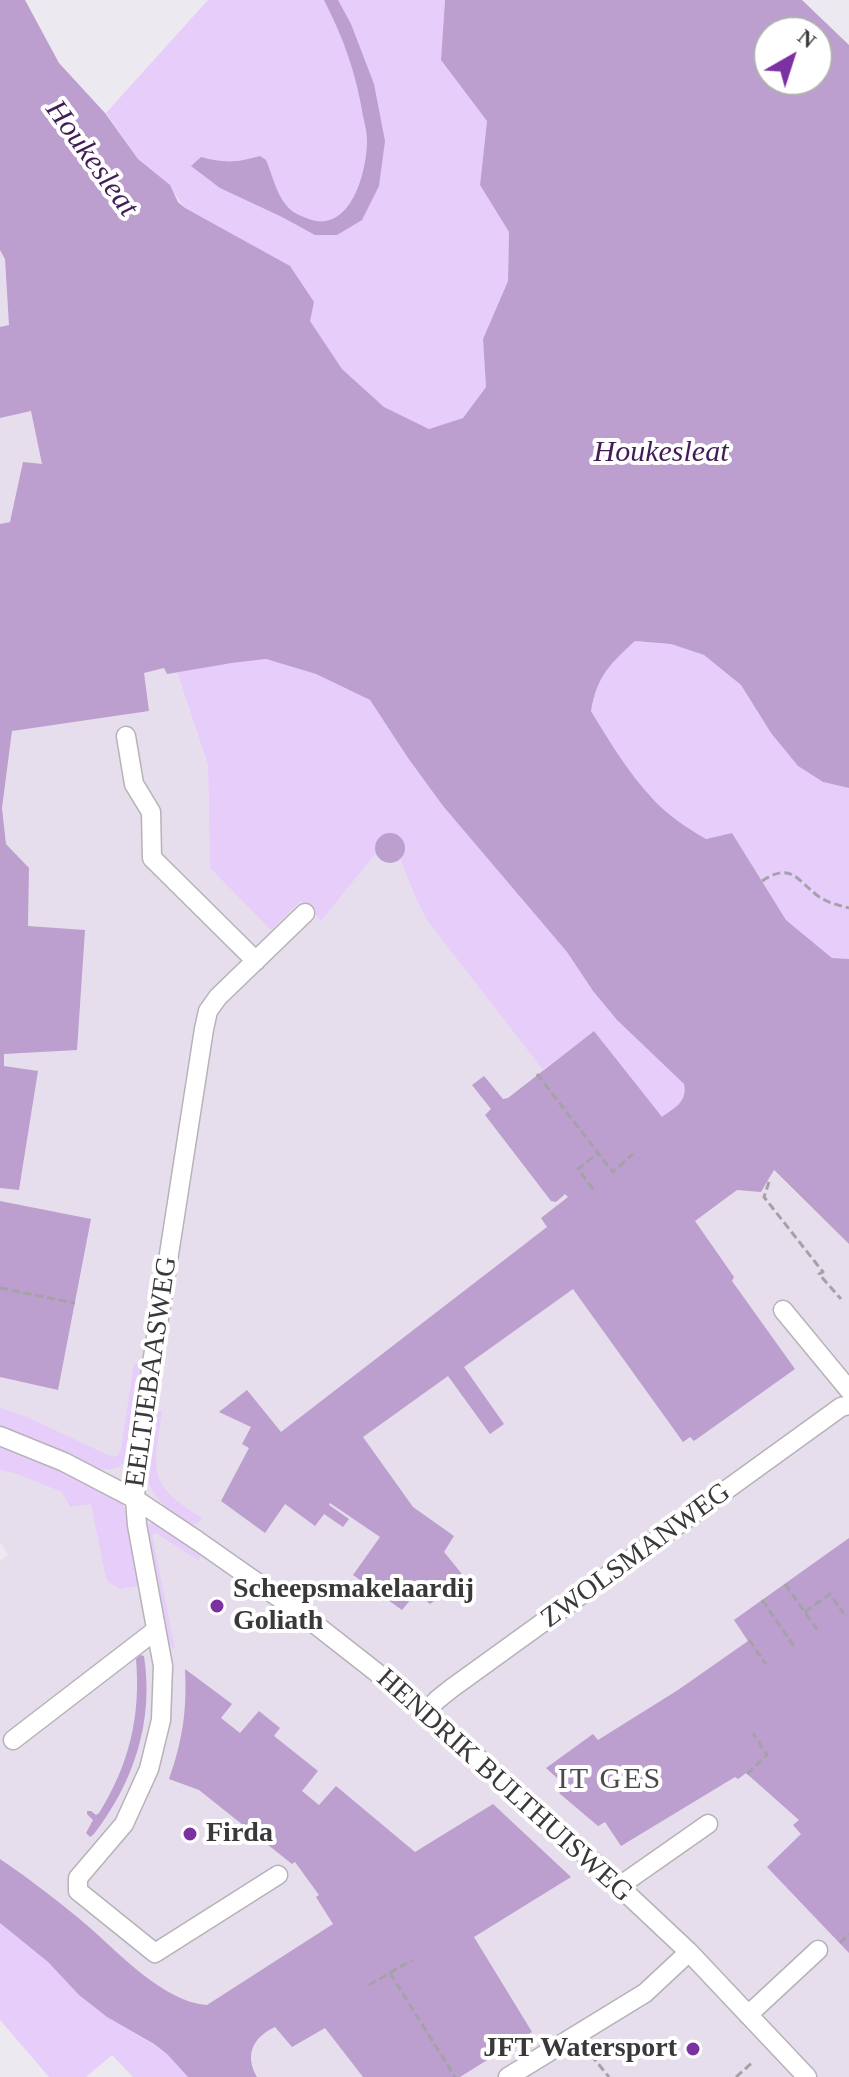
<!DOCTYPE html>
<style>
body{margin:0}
#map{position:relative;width:849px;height:2077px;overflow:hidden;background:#ede9f0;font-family:Georgia,serif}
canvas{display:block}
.north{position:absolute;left:753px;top:16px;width:80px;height:80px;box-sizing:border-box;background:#fff;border:2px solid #b0afb1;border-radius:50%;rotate:39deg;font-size:22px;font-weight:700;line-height:32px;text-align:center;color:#3a383b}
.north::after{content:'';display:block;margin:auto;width:28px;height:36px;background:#7c31a3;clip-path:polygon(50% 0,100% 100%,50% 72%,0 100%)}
</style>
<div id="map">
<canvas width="849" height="2077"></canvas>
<div class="north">N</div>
</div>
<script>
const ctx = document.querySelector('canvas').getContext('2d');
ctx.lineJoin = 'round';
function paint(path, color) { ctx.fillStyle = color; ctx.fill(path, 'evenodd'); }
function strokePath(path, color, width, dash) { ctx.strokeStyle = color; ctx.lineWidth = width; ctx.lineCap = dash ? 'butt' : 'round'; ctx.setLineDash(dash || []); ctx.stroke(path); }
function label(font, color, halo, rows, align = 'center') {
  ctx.font = font + ' Georgia,serif'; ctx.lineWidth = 8; ctx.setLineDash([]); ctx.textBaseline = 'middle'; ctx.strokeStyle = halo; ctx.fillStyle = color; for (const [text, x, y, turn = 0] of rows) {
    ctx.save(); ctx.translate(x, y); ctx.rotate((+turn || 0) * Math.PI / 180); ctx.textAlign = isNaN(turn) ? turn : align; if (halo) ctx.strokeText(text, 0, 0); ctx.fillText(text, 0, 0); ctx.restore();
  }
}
const built = new Path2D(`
 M0 211 117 409 0 550Z
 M165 668 167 674 177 672 208 765 210 868 271 929 302 901 321 921 376 853 400 859 417 901 429 923 543 1070 684 1084 849 1244V2077H257L251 2066 106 1944 92 1930 0 1859V1561L8 1555 0 1542V1377L58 1390 91 1220 0 1201V1188L19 1190 38 1072 4 1066V1054L84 930 28 926 29 868 6 845 2 808 12 730 149 711 143 673Z`);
const green = new Path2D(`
 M208 0H445L441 59 487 121 480 185 509 232 508 281 483 339 486 387 463 418 429 429 384 407 342 369 309 321 314 302 233 236 185 209 170 187 138 159 106 113Z
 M635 641 671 644 704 655 741 685 771 733 798 766 823 782 849 788V959L832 958 786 920 732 833 706 839C687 828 667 816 652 798 628 772 609 741 591 711 597 676 610 664 635 641Z
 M266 659 316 674 370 700 408 758 443 806 567 952 593 991 617 1020 684 1084C688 1102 674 1108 662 1118L594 1031 543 1070 429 923 417 901 400 859 402 858 386 834 378 841 376 853 321 921 301 901 271 930 210 868 208 765 177 672 232 663Z
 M134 1363 140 1365 143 1371 129 1457C122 1467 113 1471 100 1469L0 1427V1408L27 1417 112 1457 117 1456 121 1450Z
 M158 1411H162C154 1471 145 1483 202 1518L197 1524 189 1525C137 1488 143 1474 152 1416Z
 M0 1445 106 1491 122 1502 129 1518 140 1583 137 1586 120 1589 109 1582 106 1578 91 1504 70 1507 62 1492 15 1473 0 1470Z
 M152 1522 156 1523 199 1552 200 1557 199 1561 156 1533 152 1535 175 1649 163 1638 145 1527Z
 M0 1923 48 1962 79 1995 107 2017 153 2044 167 2054 188 2077H133L112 2055 86 2077H49L0 2020Z`);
const water = new Path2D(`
 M0 0H25L59 63 105 113 138 159 170 185 178 202 185 208 290 266 314 302 310 321 342 369 384 407 429 429 463 418 486 387 483 339 508 281 509 232 480 185 487 121 441 60 445 0H802L849 45V788L823 782 798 766 771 733 741 685 704 655 671 644 635 641C610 664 597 676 591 711 609 741 628 772 652 798 667 815 687 828 706 839L732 833 786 920 832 958 849 959V1244L774 1170 761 1192 737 1190 695 1221 734 1277 732 1281 795 1369 694 1441 690 1437 683 1442 573 1289 464 1367 504 1424 490 1434 448 1376 363 1437 413 1507 454 1536 444 1552 466 1579 430 1604 416 1593 402 1610 353 1575 380 1537 330 1503 329 1505 349 1519 343 1527 324 1514 315 1526 285 1504 265 1533 221 1501 249 1448 242 1444 251 1427 219 1412 247 1390 281 1432 547 1227 541 1218 568 1197 565 1194 556 1202 551 1201 485 1115 491 1109 472 1085 484 1076 503 1099 508 1098 594 1031 662 1117C674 1108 688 1102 684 1084L617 1020 593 991 567 952 443 806 408 758 370 700 316 674 266 659 232 663 167 674 164 668 144 673 149 711 12 731 2 808 6 844 29 868 28 926 85 930 77 1050 4 1054V1066L38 1071 19 1190 0 1188V524L10 522 23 462 42 464 31 411 0 418V327L9 325 5 259 0 250ZM769 32H817V80H769Z
 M324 0H338L351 24 374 84 385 141 379 186 362 220 337 235H315L282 217 220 188 191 166 201 157C224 163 236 163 260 156L266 160C272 174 276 193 286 205 291 212 299 215 306 218 350 237 367 172 367 141 367 133 365 124 363 116 356 73 344 39 324 0Z
 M375 848a15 15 0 1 1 30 0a15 15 0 1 1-30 0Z
 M0 1201 91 1219 58 1390 0 1377Z
 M849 1538V1953L767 1867 801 1834 793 1825 799 1820 746 1773 738 1779 735 1777 621 1846 605 1822 598 1826 559 1793 567 1787 546 1768 593 1734 598 1740 678 1690 748 1641 734 1620Z
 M140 1655 144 1656C154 1721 134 1782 94 1834L90 1837 86 1833 93 1820 87 1814V1811H91L96 1815 99 1813C129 1765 141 1716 136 1659Z
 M185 1669 232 1704 221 1718 240 1733 259 1711 280 1728 274 1736 318 1771 302 1791 319 1805 336 1786 415 1852 493 1804 571 1877 474 1937 532 2032 460 2077H363L325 2028 292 2047 275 2027C253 2037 244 2055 257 2077H188L167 2054 154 2044 107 2017 79 1995 48 1962 0 1923V1859C31 1880 61 1903 89 1927 120 1954 164 2002 207 2005L333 1924 316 1897 319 1895 295 1862 292 1864 199 1790 169 1779C183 1740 187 1709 185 1669Z`);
const path = new Path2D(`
 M762 881C791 862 796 879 818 896 828 903 838 905 849 908
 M537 1074 613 1172 633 1154
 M769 1182 764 1197 823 1272 819 1274 841 1299
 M593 1189 578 1169 598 1153
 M0 1288 75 1303
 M785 1584 818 1631
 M762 1600 796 1649
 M805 1612 830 1594 844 1614
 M749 1640 766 1664
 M747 1774 767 1755 753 1733
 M840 1943 849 1934
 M390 1973 455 2077
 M369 1985 412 1960
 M591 2055 609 2077
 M736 2077 754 2061`);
const minor = new Path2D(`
 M126 736 134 784 151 812 152 858 256 961
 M783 1310 849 1390
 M0 1436 64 1462 135 1499 198 1541 302 1614 371 1668 426 1712 558 1829 689 1952 807 2077
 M426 1712 437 1700 452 1688 841 1407 849 1405
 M13 1740 156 1630
 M278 1875 155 1953 78 1891V1878L124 1824 149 1769 161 1720 163 1666 137 1525 135 1499 137 1460 204 1029 208 1011 218 997 305 913
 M618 1887 708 1824
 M748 2015 818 1950
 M508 2077 645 1993 689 1952`);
const markers = [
 [217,1606,8,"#7c31a3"],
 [190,1834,8,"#7c31a3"],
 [693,2049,8,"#7c31a3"]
];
const streetNames = [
 ["EELTJEBAASWEG",152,1372,-82],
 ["ZWOLSMANWEG",636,1556,-36],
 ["HENDRIK BULTHUISWEG",504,1786,42]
];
const poiNames = [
 ["Scheepsmakelaardij",233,1590],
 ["Goliath",233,1622],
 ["Firda",206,1834],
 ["JFT Watersport",677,2049,"right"]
];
const waterNames = [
 ["Houkesleat",91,159,54],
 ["Houkesleat",661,453]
];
const neighbourhoodNames = [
 ["IT GES",610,1780]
];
paint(built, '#e6deec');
paint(green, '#e7cdf9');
paint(water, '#bc9ecf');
strokePath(minor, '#b6b2b8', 21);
strokePath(path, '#a5a2a7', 3, [8, 4]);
strokePath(minor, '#fff', 18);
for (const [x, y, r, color] of markers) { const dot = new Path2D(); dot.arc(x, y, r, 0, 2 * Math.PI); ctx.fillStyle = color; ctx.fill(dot); strokePath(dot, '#fff', 3); }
label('28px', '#3a383b', '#fff', streetNames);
label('bold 28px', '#3a383b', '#fff', poiNames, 'left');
label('italic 30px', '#421c57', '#fff', waterNames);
ctx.letterSpacing = '2px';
label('30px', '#4b484e', '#fff', neighbourhoodNames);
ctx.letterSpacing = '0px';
</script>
